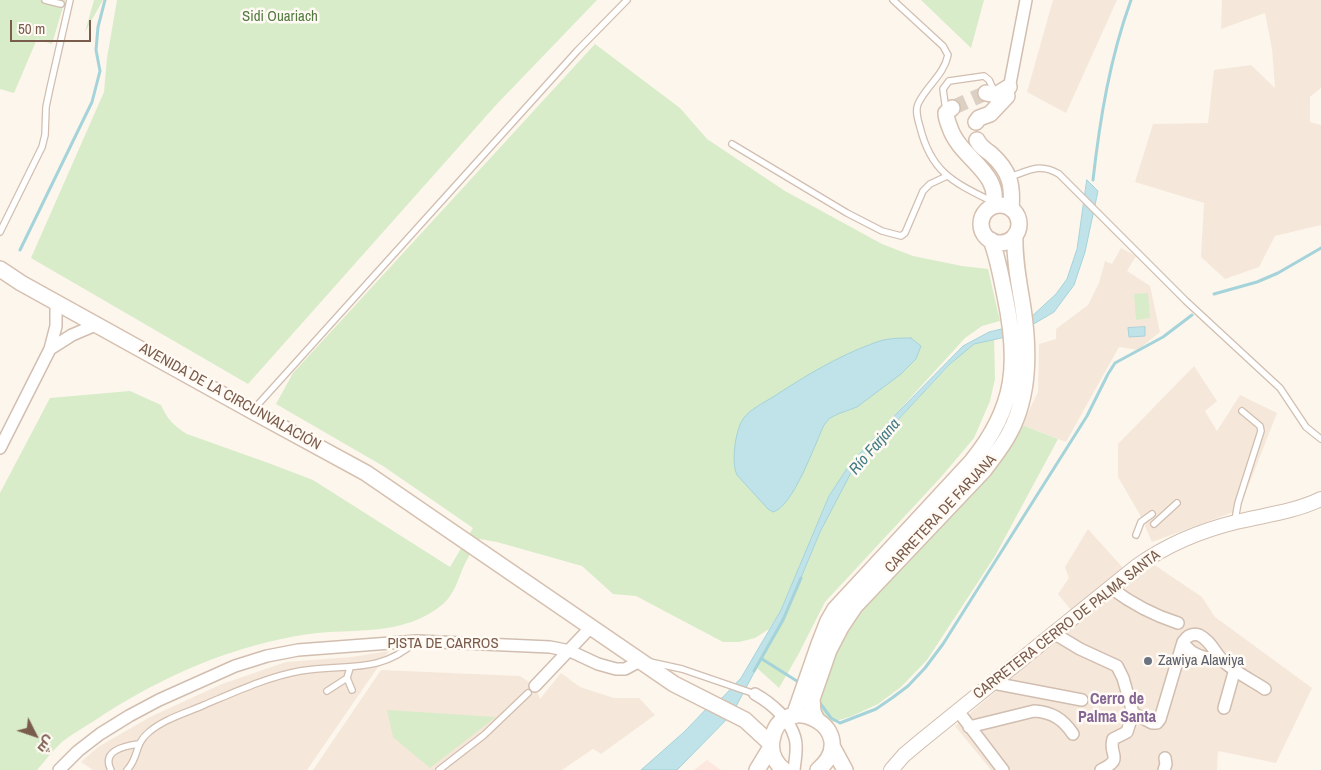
<!DOCTYPE html>
<meta charset="utf-8">
<style>
body{margin:0}
#map{position:relative;width:1321px;height:770px;overflow:hidden;background:#fdf6ec;font-family:"Archivo Narrow",Cairo,sans-serif}
canvas{display:block}
.north{position:absolute;left:10px;top:710px;width:50px;height:50px;-webkit-text-stroke:4px #fffaf3;paint-order:stroke;rotate:131deg;font-size:14px;font-weight:700;line-height:20px;text-align:center;color:#7a5c4d}
.north::after{content:'';display:block;margin:auto;width:18px;height:22px;background:#7a5c4d;clip-path:polygon(50% 0,100% 100%,50% 72%,0 100%)}
.scale{position:absolute;left:10px;top:20px;width:81px;height:22px;box-sizing:border-box;border:2px solid #7a5c4d;border-top:0;padding-left:6px;font-size:15px;line-height:18px;white-space:nowrap;color:#7a5c4d;-webkit-text-stroke:4px #fffaf3;paint-order:stroke}
</style>
<div id="map">
<canvas width="1321" height="770"></canvas>
<div class="north">ش</div>
<div class="scale">50 m</div>
</div>
<script>
const ctx = document.querySelector('canvas').getContext('2d');
ctx.lineJoin = 'round';
function paint(path, color) { ctx.fillStyle = color; ctx.fill(path, 'evenodd'); }
function strokePath(path, color, width, dash) { ctx.strokeStyle = color; ctx.lineWidth = width; ctx.lineCap = dash ? 'butt' : 'round'; ctx.setLineDash(dash || []); ctx.stroke(path); }
function label(font, color, halo, rows, align = 'center') {
  ctx.font = font + ' "Archivo Narrow",sans-serif'; ctx.lineWidth = 5; ctx.setLineDash([]); ctx.textBaseline = 'middle'; ctx.strokeStyle = halo; ctx.fillStyle = color; for (const [text, x, y, turn = 0] of rows) {
    ctx.save(); ctx.translate(x, y); ctx.rotate((+turn || 0) * Math.PI / 180); ctx.textAlign = isNaN(turn) ? turn : align; if (halo) ctx.strokeText(text, 0, 0); ctx.fillText(text, 0, 0); ctx.restore();
  }
}
const residential = new Path2D(`
 M1053 0H1117L1066 113 1027 92Z
 M1222 0H1321V88L1310 97V122L1321 125V225L1275 236 1259 267 1225 279 1201 257 1204 203 1135 182 1153 124 1208 123 1214 70 1251 65 1275 88 1272 49 1265 13 1221 29Z
 M1121 248 1136 256 1127 271 1150 286 1160 332 1138 350 1119 347 1066 442 1022 425 1038 392 1039 344 1056 339V329L1088 305 1099 283 1105 261 1112 264Z
 M1194 366 1217 401 1205 411 1217 431 1240 395 1277 413 1239 510 1152 542 1140 515 1118 477V444Z
 M1088 529 1132 578 1153 564 1202 597 1215 617 1312 688 1276 763 1218 751 1217 770H991L955 726 1079 620 1058 594 1069 578 1065 567Z
 M389 651 307 770H93L81 762 98 747 150 717 222 684 286 662 351 657Z
 M381 670 520 676 535 686 540 699 561 673 580 687 614 698H639L655 715 601 754 593 749 562 770H313Z`);
const commercial = new Path2D(`
 M707 760 721 770H694Z`);
const green = new Path2D(`
 M0 0H65L52 44 37 39 14 93 0 89Z
 M94 0H103L85 32Z
 M117 0H597L496 105 248 384 31 258 104 92 107 58Z
 M921 0H984L971 48Z
 M595 44 680 108 707 139 785 191 882 244 913 256 962 266 988 269 1000 321 982 326 965 338 850 464 829 496 781 610 769 629 755 638 739 642H723L636 596 613 594 582 566 497 542 480 539C476 545 471 551 468 558 459 573 457 592 443 604 404 637 355 628 309 634 232 645 158 678 94 721 83 728 72 734 62 742 53 750 45 761 37 770H0V493L50 398 130 391 161 405C167 419 174 426 187 434L271 464 313 480 450 567 473 528 383 466 276 404 293 373Z
 M1148 293 1150 318 1136 320 1134 294Z
 M994 336 995 379 990 401 974 438 942 476 825 602 798 655 779 688 757 668 783 620 833 502 854 467 959 355 974 344Z
 M1022 425 1058 439 995 556 927 660 901 687 878 704 852 716 833 722 821 714 814 697 844 631 995 464Z
 M387 710 496 717 430 768 393 737Z`);
const water = new Path2D(`
 M1087 180 1098 191 1085 252 1074 285 1054 312 1015 335 974 344 950 364 854 467 820 532 788 609 732 714 677 770H641L684 732 711 704 722 698 741 678 781 610 829 496 850 464 899 411 963 346 989 332 1014 326 1030 318 1056 294 1067 279 1077 249Z
 M1145 327V336L1129 337 1128 328Z
 M911 338 921 346 916 359 901 374 857 407 838 414 830 418 824 425C815 444 793 507 773 512L768 509 737 475C731 463 735 431 743 419 749 410 763 403 773 397 805 376 838 356 874 343 886 338 899 338 911 338Z`);
const stream = new Path2D(`
 M1093 180C1100 118 1110 58 1131 0
 M20 250 92 102 100 71 96 50 98 27 105 0
 M1214 294 1257 282 1278 273 1321 248
 M762 659 800 683
 M754 671 783 620 801 578
 M817 699 831 718 840 723 876 709 892 698 908 686 925 668 943 644 1087 416 1108 374 1115 363 1163 337 1192 315`);
const secondaryTunnel = new Path2D(`
 M952 108 986 93`);
const service = new Path2D(`
 M45 0 61 4
 M893 0 943 46 948 55C944 75 926 86 918 104 915 111 918 120 920 127 931 172 953 182 991 201
 M946 111 943 89 949 81 984 76 989 80 995 93
 M732 144 847 213 882 231 901 236 905 233 923 191 930 184 947 176
 M1010 177C1030 170 1040 163 1059 174L1186 301 1280 388 1306 427 1321 439
 M0 232 42 147 45 135 46 107 50 88 70 0
 M253 410 577 51 627 0
 M1235 520 1238 503 1261 431 1260 426 1242 411
 M1154 524 1177 503
 M1136 535 1141 522 1152 514
 M650 662 682 669 755 694
 M350 668 347 678 352 690
 M327 691 347 678
 M111 770C101 751 124 746 138 744
 M127 770C139 758 134 744 149 732 164 719 186 713 204 705 235 692 267 677 300 671 343 663 379 675 415 642
 M439 770 484 735 528 693`);
const minor = new Path2D(`
 M1008 94 1026 0
 M50 349 72 335 98 324
 M0 448 50 349 56 326V301
 M1111 588C1132 604 1153 615 1178 623
 M1055 634 1080 649 1117 666 1123 678 1133 713 1127 732 1113 739C1108 756 1125 758 1101 770
 M1183 642C1192 657 1207 658 1223 661
 M993 683 1082 700
 M535 686 591 627
 M755 694C771 703 790 719 795 738 798 748 795 760 794 770
 M1224 708 1235 669
 M958 711 1003 770
 M1133 713 1152 723H1157L1160 719 1183 642C1187 636 1192 633 1199 635 1210 640 1215 653 1223 661 1235 672 1251 680 1265 689
 M969 727 1034 711C1052 712 1063 719 1073 734
 M59 770 78 751 100 734 129 716 159 700 235 666 267 656 298 650 417 641 550 647 570 651 598 664 616 669H625L640 661
 M1164 770 1166 764 1165 758`);
const tertiary = new Path2D(`
 M891 770 904 755 922 740 1137 566C1168 544 1199 531 1236 522 1265 515 1294 512 1321 499`);
const secondary = new Path2D(`
 M986 93 996 95 1009 87
 M952 108 946 113C946 118 948 123 950 128 960 158 1002 173 993 206
 M976 122 979 118 990 114 1007 96
 M977 140C980 147 986 150 991 154 1010 171 1013 185 1011 209
 M981 224a19 19 0 1 1 38 0a19 19 0 1 1-38 0Z
 M0 269 21 283 252 411 366 473 674 684 745 720 771 744
 M794 716 819 644 828 621 835 609 972 461C1016 407 1019 363 1005 296 1001 277 998 258 991 240
 M816 718 813 712 812 699 829 650 841 627 855 606 984 470C993 458 1003 446 1010 432 1030 394 1029 349 1023 308 1019 283 1014 259 1015 235
 M832 746 845 770
 M757 770 771 747
 M784 770C775 763 770 752 772 740 781 686 865 730 818 770`);
const markers = [
 [1148,661,5,"#6b7280"]
];
const parkNames = [
 ["Sidi Ouariach",280,17]
];
const streetNames = [
 ["AVENIDA DE LA CIRCUNVALACIÓN",230,397,29],
 ["CARRETERA DE FARJANA",941,514,-47],
 ["CARRETERA CERRO DE PALMA SANTA",1067,625,-38],
 ["PISTA DE CARROS",443,644]
];
const worshipNames = [
 ["Zawiya Alawiya",1158,661]
];
const waterNames = [
 ["Río Farjana",875,447,-49]
];
const neighbourhoodNames = [
 ["Cerro de",1117,700],
 ["Palma Santa",1117,718]
];
paint(residential, '#f5e8da');
paint(commercial, '#fde8e0');
paint(green, '#d8ecc9');
paint(water, '#bfe3e8');
strokePath(water, '#a5d3da', 1);
strokePath(stream, '#a5d3da', 3);
strokePath(secondaryTunnel, '#dcd0c4', 15, [15, 8]);
strokePath(service, '#d1beb0', 8);
strokePath(minor, '#d1beb0', 14);
strokePath(tertiary, '#d1beb0', 16);
strokePath(secondary, '#d6c0b0', 18);
strokePath(service, '#fff', 5.5);
strokePath(minor, '#fff', 11);
strokePath(tertiary, '#fff', 14);
strokePath(secondary, '#fff', 15);
for (const [x, y, r, color] of markers) { const dot = new Path2D(); dot.arc(x, y, r, 0, 2 * Math.PI); ctx.fillStyle = color; ctx.fill(dot); strokePath(dot, '#fffaf3', 2); }
label('15px', '#537a41', '#fffaf3', parkNames);
label('15px', '#7a5c4d', '#fffaf3', streetNames);
label('15px', '#5b616d', '#fffaf3', worshipNames, 'left');
label('italic 16px', '#437c86', '#fffaf3', waterNames);
label('bold 16px', '#846695', '#fffaf3', neighbourhoodNames);
</script>
